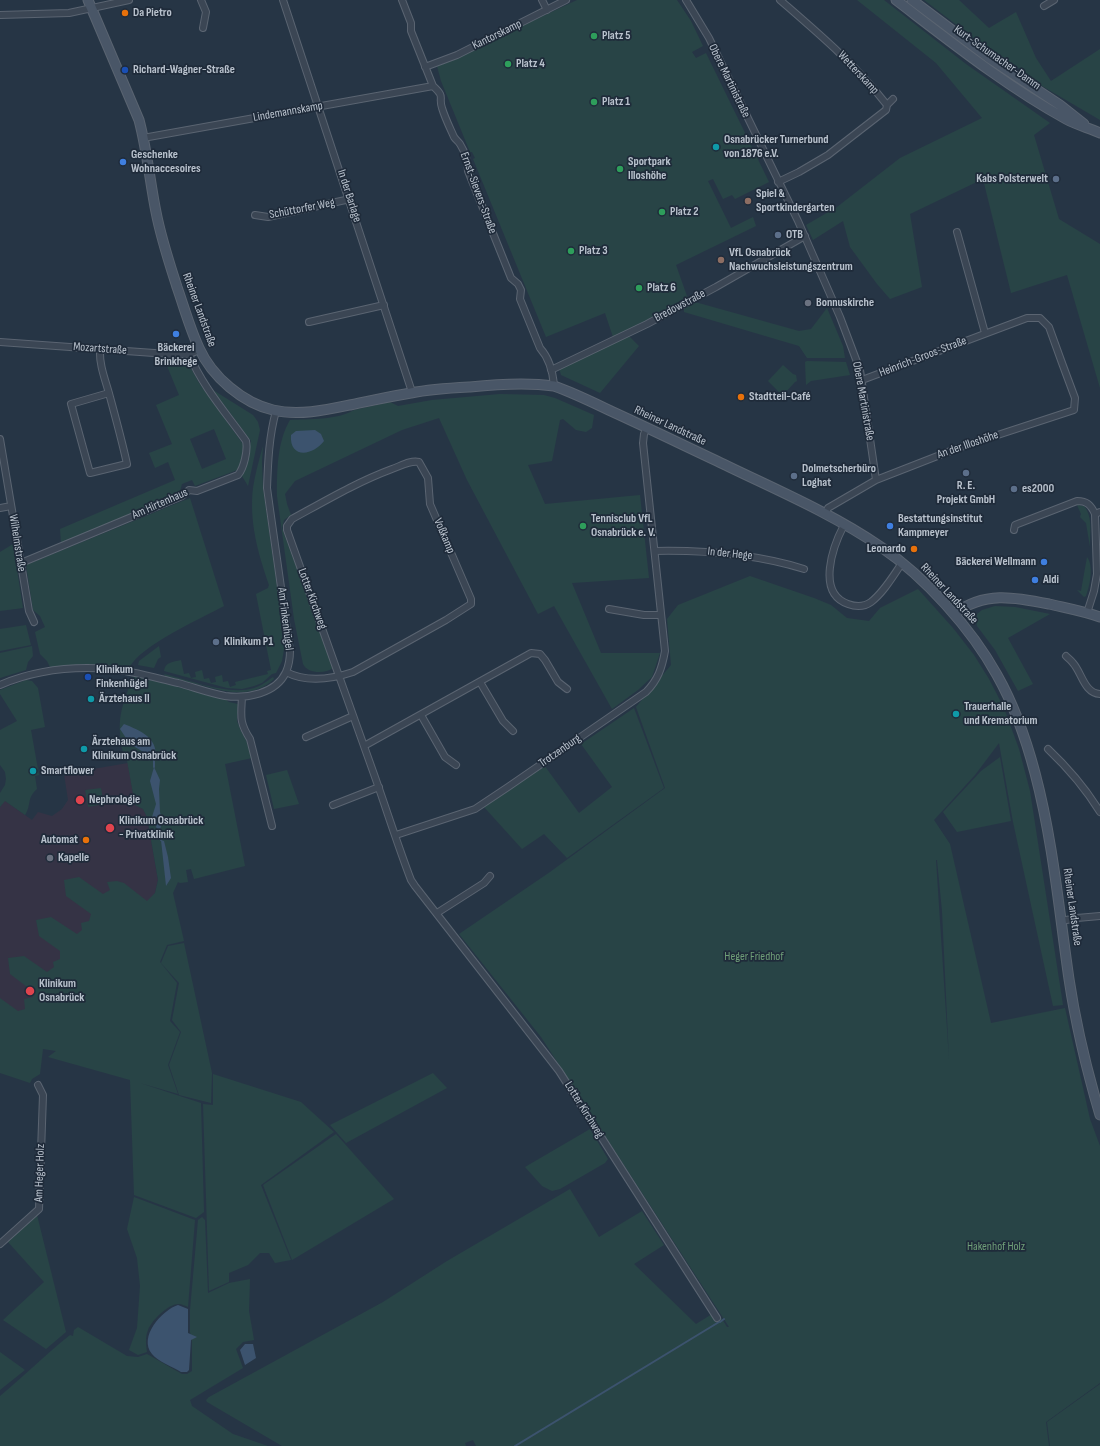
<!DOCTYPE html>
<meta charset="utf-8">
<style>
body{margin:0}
canvas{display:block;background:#263545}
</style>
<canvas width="1100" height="1446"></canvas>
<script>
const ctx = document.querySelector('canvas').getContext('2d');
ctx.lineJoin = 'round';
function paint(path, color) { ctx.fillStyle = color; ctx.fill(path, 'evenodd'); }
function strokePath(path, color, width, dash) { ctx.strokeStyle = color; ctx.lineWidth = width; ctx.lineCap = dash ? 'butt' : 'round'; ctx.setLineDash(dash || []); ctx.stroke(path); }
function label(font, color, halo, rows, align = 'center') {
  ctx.font = font + ' "Sofia Sans Condensed",sans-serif'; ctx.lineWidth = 3.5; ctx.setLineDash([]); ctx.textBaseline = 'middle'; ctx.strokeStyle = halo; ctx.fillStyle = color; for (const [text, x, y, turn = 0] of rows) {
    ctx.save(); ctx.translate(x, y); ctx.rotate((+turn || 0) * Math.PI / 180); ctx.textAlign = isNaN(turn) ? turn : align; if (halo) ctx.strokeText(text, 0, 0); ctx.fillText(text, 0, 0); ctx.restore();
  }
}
const medical = new Path2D(`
 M128 763 135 805 143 809 147 817 158 880 155 893 0 1072V807L4 800 32 820 38 812 52 816 62 809 68 800 64 774Z`);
const green = new Path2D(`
 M577 0H677L691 21 703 46 692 52 696 58 706 53 769 182 735 199 732 195 723 199 713 179 708 181 731 228 753 217 756 226 676 265 688 299 613 337 605 313 546 337 473 159 475 158 472 152H470L441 81 437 66Z
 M857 0H884L966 64 1050 123 1034 135 1059 219 1100 244V388L1067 275 1011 293 983 179 910 214 922 287 890 299 877 284 850 247 843 221 813 240 806 225 837 207 900 158 982 118 936 63Z
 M924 0H959L989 28 1016 12 1036 58 1051 81 1100 49V120L1042 86 1020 69 975 39Z
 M695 302 799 331 811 329 827 308 843 346 845 358H807L799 346 684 312V308Z
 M628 335 639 346 600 393 561 375 559 368Z
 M165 361 188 363 199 383 245 447 240 469 195 486 192 480 182 484 179 495 61 543 60 529 175 480 168 462 155 468 149 453 172 444 156 405 179 395ZM214 429 226 459 202 469 190 439Z
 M807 361 846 362 850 375 811 381 806 385 805 362Z
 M783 365 793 374 796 375 797 381 795 382 784 394H781L768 381Z
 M213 390 253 415 258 422 260 430 248 486 242 476 251 441Z
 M500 394 544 395 555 398 594 415 592 428 586 432 576 430 563 419 560 420 552 461 528 465 545 504 640 495 649 578 572 583 601 653H660L652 677 638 690 612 709 554 606 538 614 467 480 439 418 402 430 295 481 285 494 287 504 291 515 284 520 282 528 333 668C325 674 308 674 303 664L294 619 277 496C277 471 277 442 290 420 309 419 338 420 354 410L390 402 398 406 432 400Z
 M263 446 262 462 263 488 280 608H279L284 649 282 661 276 673 272 674 262 683 254 686 242 689 227 688 164 671C165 662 173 662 181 660L184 674 189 673 191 678 196 677 195 672 202 670 204 679 209 678 211 683 216 682 215 677 222 675 223 682 228 681 230 687 236 685 235 682 268 674 267 671 271 670 256 594 268 588 269 585C258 553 249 522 253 488 255 474 259 460 263 446Z
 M190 498 224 606C200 619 141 645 129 668L87 664 50 667 47 661 40 654 35 632 45 627 40 616 33 610 26 565Z
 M1077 505 1084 506C1093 517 1090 533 1090 547L1086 523 1080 517 1081 514Z
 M13 544 23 608 0 611V552Z
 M1087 557C1094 566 1090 585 1086 596L1084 597 1077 590 1081 591Z
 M750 576 814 598 831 605 847 618 869 621 880 608 918 589 953 628 974 655 989 679 1004 708 1019 749 1030 791 1063 1005 1053 1006 1013 822 999 743 975 775 934 820 950 844 991 1023 1065 1008 1090 1119 1100 1146V1383L1046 1422 1049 1446H476L473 1440 465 1443 466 1446H282L207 1402 206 1400 209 1397 383 1302 447 1261 570 1189 599 1237 642 1211 664 1245 634 1264 696 1324 717 1311 727 1327H729L541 1037 459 934 550 872 665 788 636 707 671 665 667 619 678 605ZM937 860 942 911 949 1060 936 860Z
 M995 606 1015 607 1050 614 1008 638 1033 684 1018 691 995 650 977 626 976 620 977 614 982 610Z
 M26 625 31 645 0 651V629Z
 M32 646 33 656 28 662 26 670 0 678V653Z
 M159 646 161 657 158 659 154 668 138 665 139 661Z
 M164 674C189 680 229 696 254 688 261 686 267 681 273 677L274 679C254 698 229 693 205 686 192 683 179 680 166 677Z
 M135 676 225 699 229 702 238 704 237 721 241 731 247 742 252 758 225 764 245 866 194 879 191 869 186 870 188 882 180 883 178 882 173 893 184 941 167 945 160 962 177 983 170 1021 180 1032 168 1065 178 1094 140 1083 201 1103 204 1212 196 1218 134 1195 130 1080 48 1057 56 1051 43 1049 40 1074 32 1079 30 1083 0 1073V998L18 1011 25 1009 24 999 33 997 31 990 10 974 8 958 24 956 47 972 54 967 53 962 60 959V951L39 936 36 920 51 917 77 934 82 930 81 923 89 921 91 914 66 896 64 880 79 877 103 894 110 890 107 882 117 881 124 883 147 901 155 893 158 880 147 817 143 809 135 805 126 755 123 753C116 719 121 709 133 677Z
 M26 680 32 681 38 688 45 727 31 730 39 775 35 776 37 789C26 799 32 804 25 815L5 801 0 807V793L5 785 6 779 5 772 0 765V730L17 721 0 694V690Z
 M634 708 664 788 567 858 544 834 522 849 484 807 544 765 579 813 612 787 581 744Z
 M1000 757 1011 821 957 832 943 812 981 771Z
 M287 770 299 804 274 809 266 775Z
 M101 788 104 804 88 807 85 790Z
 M184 943 212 1073 211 1103 179 1095 169 1065 181 1032 172 1020 179 983 161 963 168 946Z
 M433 1073 447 1088 346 1143 330 1125Z
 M213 1074 301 1102 334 1132 261 1185 291 1260 275 1263 269 1253H260L248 1265 229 1273V1282L209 1291 203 1104 213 1105Z
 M590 1129 608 1159 605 1163 560 1189 552 1191 542 1186 525 1167Z
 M336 1134 394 1199 292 1260 263 1185Z
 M134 1197 195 1220 188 1307C185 1306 182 1304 179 1304 169 1303 151 1321 148 1330 145 1337 146 1345 147 1352L138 1355 129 1350 137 1328 140 1286 137 1258 127 1229Z
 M37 1215 66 1332 46 1349 3 1320 44 1282 8 1242Z
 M202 1217 205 1220 208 1293 229 1283 250 1279 249 1311 254 1340 243 1342 236 1349 243 1368 190 1400 192 1406 233 1434 268 1446H0V1396C24 1376 46 1354 70 1335L73 1336 74 1330 78 1327 127 1356 138 1357 147 1354 182 1374H187L192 1371V1342L190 1332V1310L198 1220Z
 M0 1352 25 1370 0 1390Z
 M1100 1384V1446H1050L1047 1422Z`);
const water = new Path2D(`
 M315 430 321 434 324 441C313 456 289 459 291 435L296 431Z
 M124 724C141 731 157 737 156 758L154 761 150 756 130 744 120 729Z
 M154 767 160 780 159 789 160 812 162 820 160 831 157 829 152 817 156 804 150 781Z
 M161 840 164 841 168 857 171 878 166 886Z
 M178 1305 188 1309V1333L197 1337 191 1340 189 1370 187 1372H181C173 1367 157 1361 152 1354 138 1337 162 1310 178 1305Z
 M245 1344H253L256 1358 245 1365 240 1350Z`);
const stream = new Path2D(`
 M154 761V767
 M160 831 161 840
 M720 1322 724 1319
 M515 1446 719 1322`);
const street = new Path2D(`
 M201 0 206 12 203 28
 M283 0 412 392
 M402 0 411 23V31L433 86C446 98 438 96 442 108 445 118 450 128 454 137 456 140 458 141 460 144 465 152 468 162 468 171L511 278 518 284 521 290 520 299 540 348C549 358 553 373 554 386
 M542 0 547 10
 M686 0 709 38 798 221 840 317 860 370 876 480
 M1044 6 1054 0
 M0 15 69 13 129 0
 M425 67 457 55 566 0
 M887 105 893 99
 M143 138 433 86
 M778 182 799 172 828 155 886 110 887 105C856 65 818 33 780 0
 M255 215 268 217 350 199
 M957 232 985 333
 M309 322 384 305
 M0 342 168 354H189L200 350
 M100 349C99 366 106 381 110 397 116 419 122 441 127 464L90 473 71 404 109 393
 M551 370 647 324 716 287 805 236
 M0 439 29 611 34 622
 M0 508 11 506
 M825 514 828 508 876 480 958 448 1074 410 1075 398 1062 363 1049 327 1040 318H1027L862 380
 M844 525C833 546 816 593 848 604 856 607 864 607 871 602 884 592 893 576 902 563
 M1014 530 1015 525 1077 501C1087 501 1091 505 1095 514
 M655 551C706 550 755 554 804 569
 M21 563 182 496 189 490 197 491 238 475C244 468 248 450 246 441 226 413 202 386 189 354
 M609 609 644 615H661
 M1087 613 1094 591 1097 574 1095 514 1100 512
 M1066 656C1068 658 1071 660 1073 663 1082 673 1084 693 1100 694
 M286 672C307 683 332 679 353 672L446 620 471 604V599L430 504 428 478 419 462C410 460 401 466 392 469 357 482 325 501 292 519L287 526V530C316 613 346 695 375 777 387 811 398 846 411 880L415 886 559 1071 717 1318
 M480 682 503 721 513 731
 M0 685C35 670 73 666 110 669 133 671 156 678 178 683 193 687 209 693 225 696 246 699 276 694 286 672 289 665 290 659 290 651L267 488C268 462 269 436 276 411
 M242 697C241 716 239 722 250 739L272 826
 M421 715 445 757 456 765
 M306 737 353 716
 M364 746 531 653 540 654 545 660 558 682 567 689
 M1048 749C1067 767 1086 789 1100 812
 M333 805 379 787
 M396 835 475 809 508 787 646 692C658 680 662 668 665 651L643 443 644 434 647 427
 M437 913 484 883 490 876
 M1061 921 1077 918 1100 916
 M0 1244 39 1209 43 1095 38 1085`);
const secondary = new Path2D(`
 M88 0 139 120C147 150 150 182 156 212 161 238 169 262 177 287 184 307 190 329 199 348 212 377 243 403 273 410 298 416 326 410 350 405 371 401 391 396 411 393 431 389 451 388 470 387 498 384 526 382 554 386 574 393 594 403 613 412 648 428 683 445 717 461 772 488 830 512 881 547 925 577 971 628 997 675 1014 705 1026 739 1035 773 1053 841 1059 910 1069 979 1076 1026 1087 1071 1100 1115
 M896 0C951 42 1006 86 1066 119 1077 125 1089 128 1100 133
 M912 0 989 58 1060 105 1084 124
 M954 614C984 591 1014 597 1049 604 1066 608 1083 611 1100 617`);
const markers = [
 [125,13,4,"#e8710a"],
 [594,36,4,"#2e9e5b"],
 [508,64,4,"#2e9e5b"],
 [125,70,4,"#1a4fb4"],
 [594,102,4,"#2e9e5b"],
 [716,147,4,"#0f9aa8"],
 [123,162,4,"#3f7fe0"],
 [620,169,4,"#2e9e5b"],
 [1056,179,4,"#5c6f8a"],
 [748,201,4,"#8d6e63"],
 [662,212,4,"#2e9e5b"],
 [778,235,4,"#5c6f8a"],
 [571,251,4,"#2e9e5b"],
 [721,260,4,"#8d6e63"],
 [639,288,4,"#2e9e5b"],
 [808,303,4,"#6b7280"],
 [176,334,4,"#3f7fe0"],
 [741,397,4,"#e8710a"],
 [966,473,4,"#5c6f8a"],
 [794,476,4,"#5c6f8a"],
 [1014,489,4,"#5c6f8a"],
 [583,526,4,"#2e9e5b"],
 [890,526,4,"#3f7fe0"],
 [914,549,4,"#e8710a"],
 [1044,562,4,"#3f7fe0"],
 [1035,580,4,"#3f7fe0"],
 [216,642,4,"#5c6f8a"],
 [88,677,4,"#1a4fb4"],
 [91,699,4,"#0f9aa8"],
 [956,714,4,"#0f9aa8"],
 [84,749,4,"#0f9aa8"],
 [33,771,4,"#0f9aa8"],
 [80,800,5,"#e0444e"],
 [110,828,5,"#e0444e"],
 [86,840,4,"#e8710a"],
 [50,858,4,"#6b7280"],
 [30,991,5,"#e0444e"]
];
const poiNames = [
 ["Da Pietro",133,13],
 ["Platz 5",602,36],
 ["Platz 4",516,64],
 ["Richard-Wagner-Straße",133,70],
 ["Platz 1",602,102],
 ["Osnabrücker Turnerbund",724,140],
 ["von 1876 e.V.",724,154],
 ["Geschenke",131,155],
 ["Wohnaccesoires",131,169],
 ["Sportpark",628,162],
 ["Illoshöhe",628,176],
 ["Kabs Polsterwelt",1048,179,"right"],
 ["Spiel &",756,194],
 ["Sportkindergarten",756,208],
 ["Platz 2",670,212],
 ["OTB",786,235],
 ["Platz 3",579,251],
 ["VfL Osnabrück",729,253],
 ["Nachwuchsleistungszentrum",729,267],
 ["Platz 6",647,288],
 ["Bonnuskirche",816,303],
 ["Bäckerei",176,348,"center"],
 ["Brinkhege",176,362,"center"],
 ["Stadtteil-Café",749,397],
 ["Dolmetscherbüro",802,469],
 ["Loghat",802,483],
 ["R. E.",966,486,"center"],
 ["Projekt GmbH",966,500,"center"],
 ["es2000",1022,489],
 ["Tennisclub VfL",591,519],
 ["Osnabrück e. V.",591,533],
 ["Bestattungsinstitut",898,519],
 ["Kampmeyer",898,533],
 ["Leonardo",906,549,"right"],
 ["Bäckerei Wellmann",1036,562,"right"],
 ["Aldi",1043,580],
 ["Klinikum P1",224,642],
 ["Klinikum",96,670],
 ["Finkenhügel",96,684],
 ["Ärztehaus II",99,699],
 ["Trauerhalle",964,707],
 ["und Krematorium",964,721],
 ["Ärztehaus am",92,742],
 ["Klinikum Osnabrück",92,756],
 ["Smartflower",41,771],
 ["Nephrologie",89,800],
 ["Klinikum Osnabrück",119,821],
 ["- Privatklinik",119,835],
 ["Automat",78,840,"right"],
 ["Kapelle",58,858],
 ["Klinikum",39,984],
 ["Osnabrück",39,998]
];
const streetNames = [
 ["Kantorskamp",497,35,-26],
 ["Kurt-Schumacher-Damm",997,58,35],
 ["Wetterskamp",858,73,47],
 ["Obere Martinistraße",729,81,64],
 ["Lindemannskamp",288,112,-10],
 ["Ernst-Sievers-Straße",478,193,70],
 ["In der Barlage",349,196,72],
 ["Schüttorfer Weg",302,209,-11],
 ["Bredowstraße",680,306,-28],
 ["Rheiner Landstraße",199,310,70],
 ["Mozartstraße",100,349,4],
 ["Heinrich-Groos-Straße",923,357,-21],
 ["Obere Martinistraße",863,401,80],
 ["Rheiner Landstraße",670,426,25],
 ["An der Illoshöhe",968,445,-19],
 ["Am Hirtenhaus",160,504,-24],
 ["Voßkamp",444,536,67],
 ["Wilhelmstraße",17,543,81],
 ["In der Hege",730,554,6],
 ["Rheiner Landstraße",949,594,47],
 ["Lotter Kirchweg",312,599,70],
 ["Am Finkenhügel",285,619,83],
 ["Trotzenburg",560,751,-35],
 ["Rheiner Landstraße",1072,907,82],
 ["Lotter Kirchweg",584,1110,58],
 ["Am Heger Holz",40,1173,-88]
];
const parkNames = [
 ["Heger Friedhof",754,957],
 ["Hakenhof Holz",996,1247]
];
paint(medical, '#353345');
paint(green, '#284446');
paint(water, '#3c536e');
strokePath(stream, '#3c536e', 2);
strokePath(street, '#5a6471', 8);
strokePath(secondary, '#5a6471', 11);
strokePath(street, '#3b4654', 6);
strokePath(secondary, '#495667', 9);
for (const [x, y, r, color] of markers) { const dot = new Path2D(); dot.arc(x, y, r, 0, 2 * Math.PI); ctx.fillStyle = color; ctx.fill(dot); strokePath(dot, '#1f2b3a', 1.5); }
label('bold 12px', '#b9c2cd', '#1f2b3a', poiNames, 'left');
label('12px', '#b9c2cd', '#1f2b3a', streetNames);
label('12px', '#6f9f78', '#1f2b3a', parkNames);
</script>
